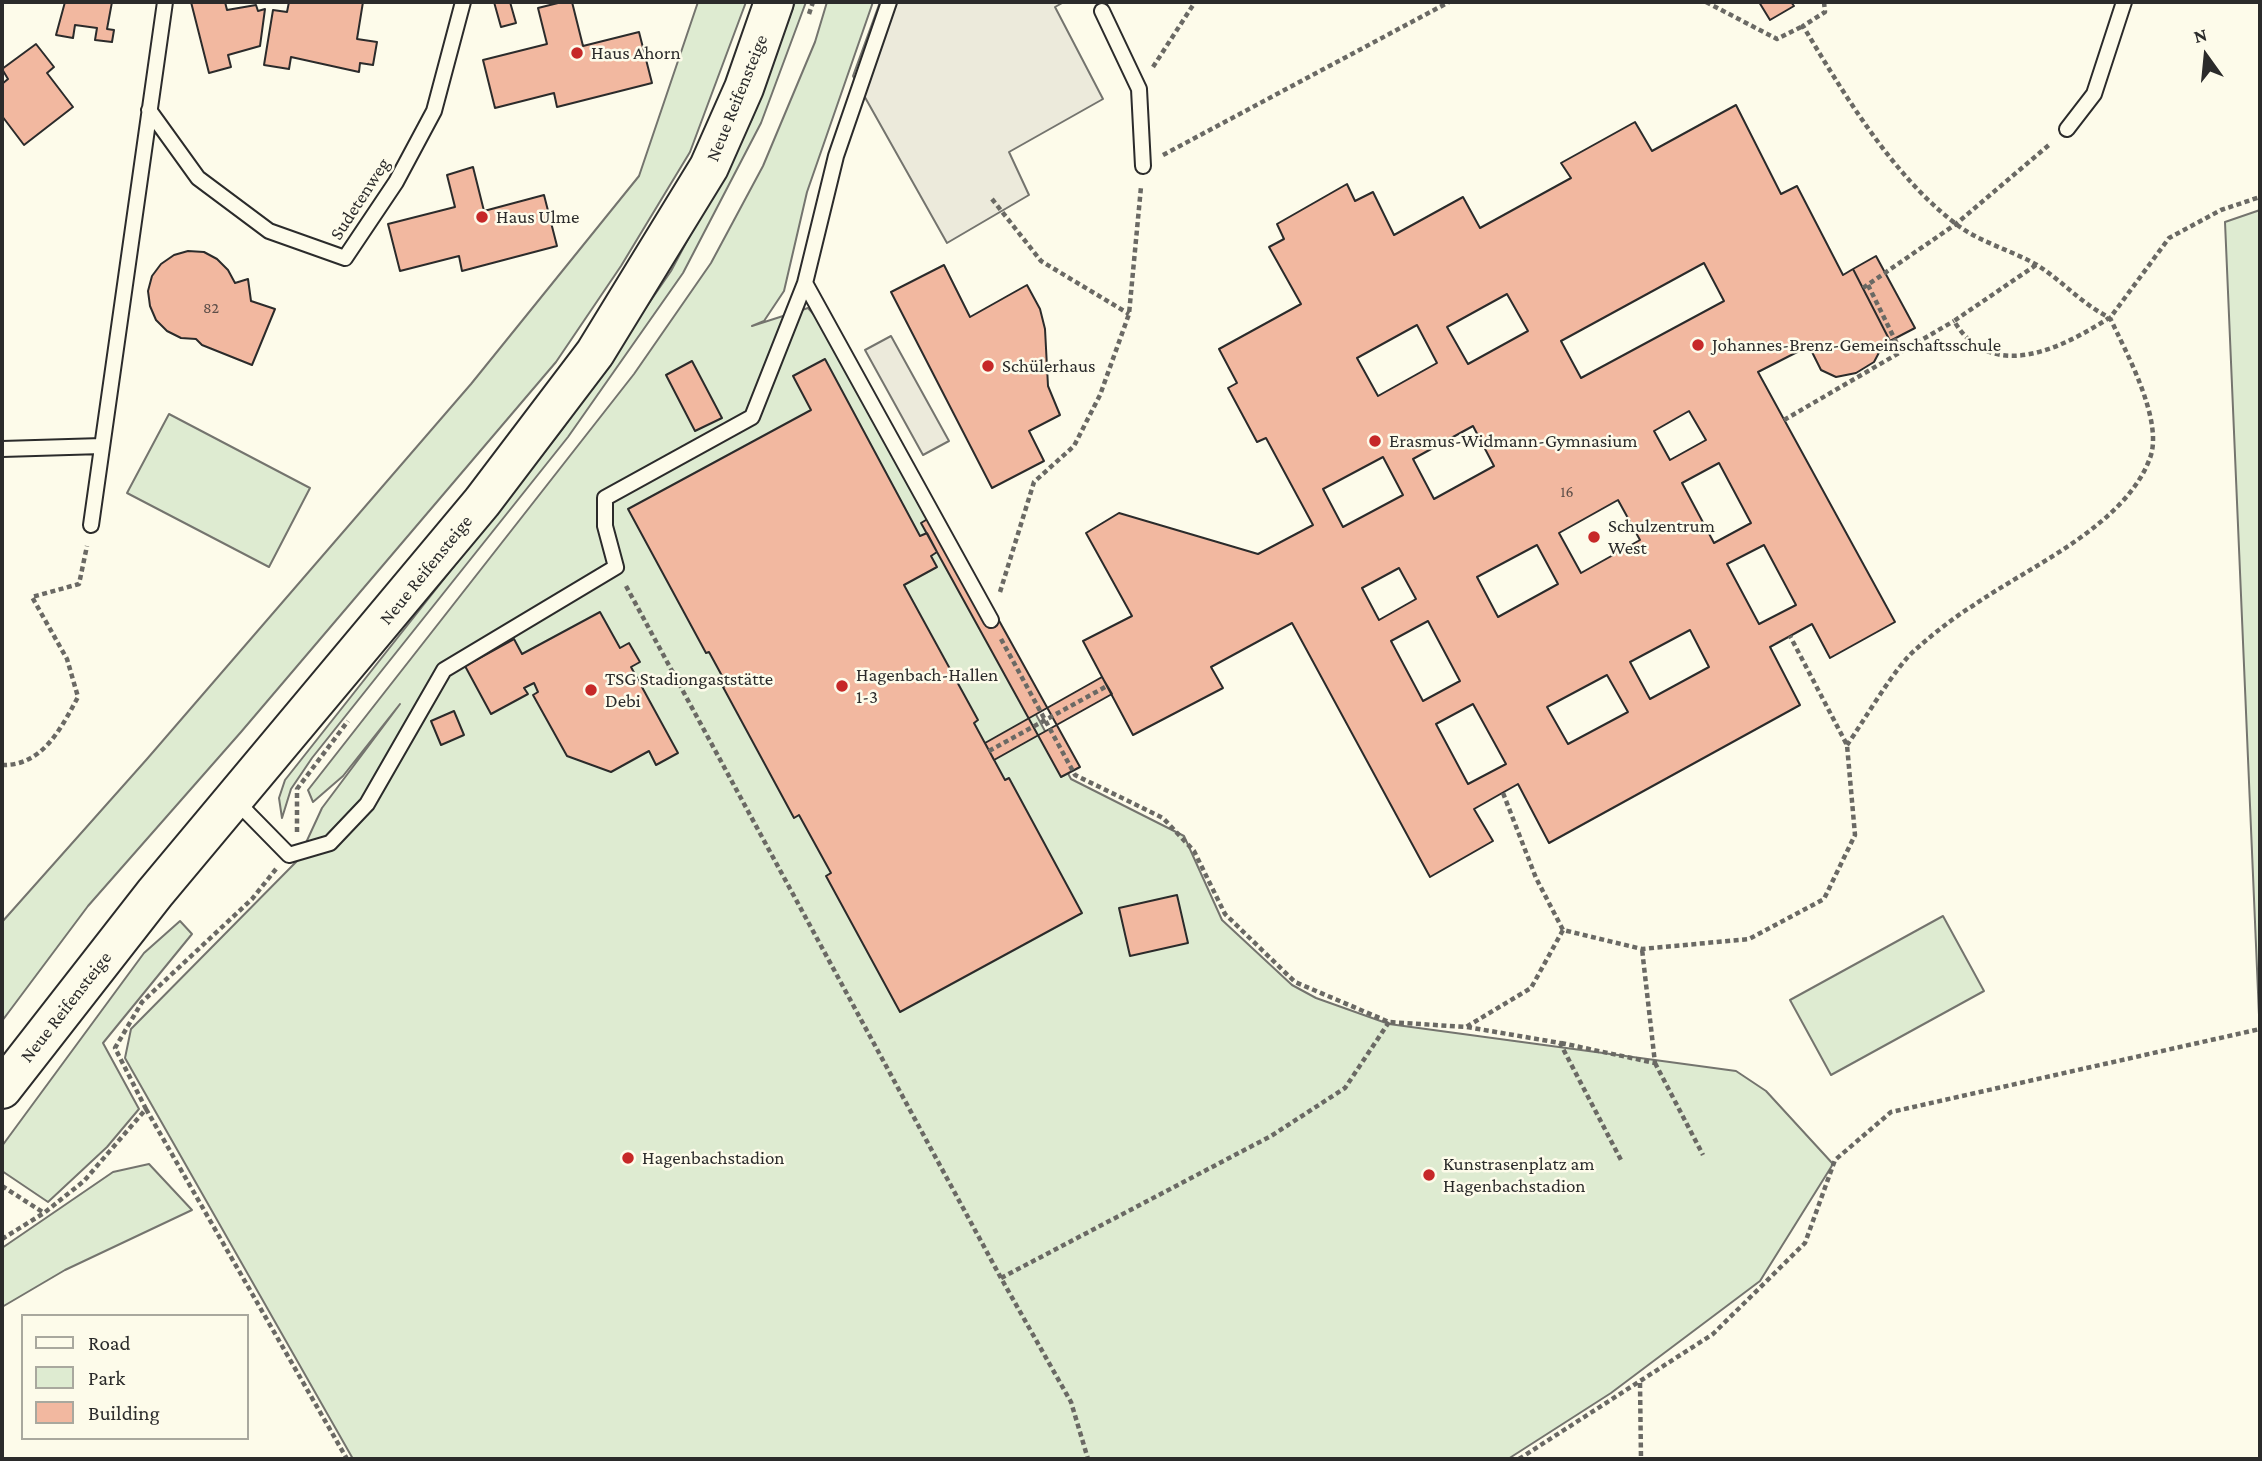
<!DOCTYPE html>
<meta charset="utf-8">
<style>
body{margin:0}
#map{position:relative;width:2262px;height:1461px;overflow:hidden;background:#fdfbea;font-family:"Crimson Pro",serif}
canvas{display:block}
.frame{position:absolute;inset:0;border:4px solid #2b2b2b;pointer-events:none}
.legend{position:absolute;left:21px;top:1314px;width:228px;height:126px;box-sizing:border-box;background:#fdfbea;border:2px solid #a9a89e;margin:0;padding:9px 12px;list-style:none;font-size:21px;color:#2b2b2b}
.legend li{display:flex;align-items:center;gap:14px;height:35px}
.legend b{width:35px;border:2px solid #a9a89e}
.north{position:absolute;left:2171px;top:21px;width:70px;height:70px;-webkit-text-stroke:5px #fdfbea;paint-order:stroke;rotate:345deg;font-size:19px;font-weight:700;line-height:28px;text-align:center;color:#2b2b2b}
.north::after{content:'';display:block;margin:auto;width:24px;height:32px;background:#2b2b2b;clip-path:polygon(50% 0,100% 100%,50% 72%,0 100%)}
</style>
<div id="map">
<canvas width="2262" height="1461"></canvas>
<div class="frame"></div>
<ul class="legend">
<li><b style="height:9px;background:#fdfbea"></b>Road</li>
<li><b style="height:19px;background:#deebd1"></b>Park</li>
<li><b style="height:19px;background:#f2b8a0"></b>Building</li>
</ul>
<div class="north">N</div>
</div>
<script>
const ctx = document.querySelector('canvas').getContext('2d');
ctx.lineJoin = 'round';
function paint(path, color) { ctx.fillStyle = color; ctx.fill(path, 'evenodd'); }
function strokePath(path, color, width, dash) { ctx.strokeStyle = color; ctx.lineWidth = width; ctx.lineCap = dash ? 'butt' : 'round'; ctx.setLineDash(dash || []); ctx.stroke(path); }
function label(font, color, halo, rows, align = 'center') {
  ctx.font = font + ' "Crimson Pro",serif'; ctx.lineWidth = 5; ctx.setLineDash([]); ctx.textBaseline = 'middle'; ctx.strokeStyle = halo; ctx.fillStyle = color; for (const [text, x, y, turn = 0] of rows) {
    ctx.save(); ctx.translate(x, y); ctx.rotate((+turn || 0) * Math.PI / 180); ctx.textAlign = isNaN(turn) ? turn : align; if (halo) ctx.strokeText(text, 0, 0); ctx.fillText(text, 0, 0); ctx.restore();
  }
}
const green = new Path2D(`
 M698 2H746L690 152 621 266 556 362 241 732 88 906 2 1021V922L147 759 471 384 639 176Z
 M795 2H806L761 123 683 273 568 437 312 758 291 789 282 818 279 798 285 780 561 431 671 271 752 119Z
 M827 2H873L807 192 784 291 764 321 752 326 808 308 827 329 1071 779 1184 836 1222 920 1292 985 1316 998 1389 1024 1736 1071 1766 1091 1833 1164 1760 1281 1611 1393 1508 1459H353L125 1058 131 1029 298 860 322 808 400 704 343 776 313 802 308 790 634 374 711 263 763 166 815 42Z
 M2260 210V1014L2259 1015 2225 222Z
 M169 414 310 488 269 567 127 493Z
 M1943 916 1984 991 1831 1075 1790 1000Z
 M180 921 192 934 103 1043 139 1109 107 1147 48 1202 2 1171V1146L144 953Z
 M149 1164 192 1210 65 1270 2 1307V1248L113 1172Z`);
const parking = new Path2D(`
 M880 2H1064L1055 7 1103 99 1009 152 1029 195 947 243 853 76Z
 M891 336 949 441 923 455 865 350Z`);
const building = new Path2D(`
 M65 2H112L107 29 114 30 112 42 95 40 97 28 75 25 73 38 56 35Z
 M191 2H225L227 10 256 5 258 11 265 9 260 46 228 55 231 67 209 73Z
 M289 2H363L357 39 377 42 373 65 360 63 359 72 291 57 289 69 264 65 273 10 287 12Z
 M494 2H510L516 23 501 27Z
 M562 2H572L583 46 639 32 652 83 557 107 554 93 495 108 483 60 547 44 538 8Z
 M1759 2H1791L1794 6 1770 20Z
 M36 44 54 67 47 73 73 107 24 145 2 116V84L8 79 2 69Z
 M1736 105 1781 194 1797 186 1843 275 1853 269 1890 341 1883 345 1874 362 1856 373 1836 377 1821 370 1809 346 1758 372 1895 622 1830 658 1812 624 1770 647 1800 705 1549 843 1518 784 1474 809 1493 841 1430 877 1292 623 1211 667 1223 688 1133 735 1083 641 1132 616 1086 533 1119 513 1258 554 1313 525 1266 438 1257 442 1228 388 1237 383 1219 349 1301 304 1269 247 1284 239 1277 224 1347 184 1355 201 1373 192 1394 235 1463 197 1480 228 1571 178 1561 163 1635 122 1652 151ZM1704 263 1724 301 1581 378 1561 341ZM1507 294 1528 331 1468 364 1447 327ZM1417 325 1437 363 1378 396 1357 358ZM1689 411 1706 440 1670 460 1654 431ZM1473 426 1494 466 1434 499 1413 459ZM1383 457 1403 495 1343 527 1323 489ZM1719 463 1751 523 1714 543 1682 483ZM1618 500 1640 540 1581 573 1559 533ZM1537 545 1558 584 1498 617 1477 577ZM1764 545 1796 605 1759 624 1727 564ZM1399 568 1416 599 1379 620 1362 588ZM1428 621 1460 681 1423 701 1391 641ZM1690 630 1709 667 1650 699 1630 662ZM1607 675 1628 712 1568 744 1547 707ZM1473 704 1506 764 1468 784 1436 724Z
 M473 167 484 211 544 195 557 246 462 271 459 256 400 271 388 224 455 207 447 175Z
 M188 251 204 252 217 259 228 270 235 283 248 279 251 301 275 309 252 365 202 345 196 339 181 338 167 331 156 320 150 306 148 291 152 276 161 264 174 255Z
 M1876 256 1915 328 1890 341 1853 269Z
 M944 265 970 317 1027 285 1040 309 1045 329 1048 386 1060 415 1029 431 1044 461 992 488 891 292Z
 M825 359 920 536 927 533 937 552 931 556 937 567 904 585 978 720 974 723 1005 780 1009 778 1082 913 900 1012 826 876 831 873 799 815 794 818 723 687 727 685 709 652 706 653 628 509 811 410 793 376Z
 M692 361 722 418 695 431 666 375Z
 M939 512 1080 767 1061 777 921 523Z
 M600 612 620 648 629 643 640 662 631 667 678 753 656 765 649 751 611 772 567 756 533 695 538 692 534 683 524 688 528 694 491 714 465 666 514 639 522 654Z
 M1102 677 1112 694 994 760 985 743Z
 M454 711 464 735 441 745 431 721Z
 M1177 895 1188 943 1130 956 1119 908Z`);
const path = new Path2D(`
 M1706 2 1777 39 1803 26
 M1824 2 1825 12 1803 26C1844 94 1892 175 1956 224 1979 242 2011 250 2037 265 2064 282 2079 302 2110 318
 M809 14 813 2
 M1153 67 1195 2
 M1163 155 1449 2
 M992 199 1041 261 1129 314
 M2036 265 1954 321C1992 384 2062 348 2109 318
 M1868 285 1901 352
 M1863 288 1956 224 2050 144
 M1784 420 1954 321
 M626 586 1001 1278 1071 1402 1088 1459
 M1000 592 1034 482 1074 446 1100 395 1129 314 1141 187
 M1001 639 1075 775 1163 818 1194 851 1225 914 1295 982 1389 1022 1466 1027 1531 988 1563 930 1642 949 1749 939 1824 899 1855 835 1847 745 1790 636
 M1847 745C1864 721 1895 667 1915 650 1933 634 1953 618 1974 605 2030 566 2125 526 2150 458 2164 421 2126 352 2110 318L2169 238 2221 210 2260 197
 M989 751 1107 686
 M2 765C43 766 61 728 78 697L67 659 32 597 79 584 87 546
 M1503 793 1536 878 1563 930
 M297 832V789L348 721
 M1467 1027 1560 1043 1621 1160
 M1561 1043 1655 1063 1642 949
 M1655 1063 1703 1155
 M146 1109 347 1459
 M2 1186 44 1213
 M2 1239 44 1213 84 1181 146 1109 115 1048 142 1002 252 899 276 869
 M1001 1278 1271 1136 1345 1088 1389 1022
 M1640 1383 1641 1459
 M1519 1459 1713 1334 1805 1243 1835 1160 1891 1112 2260 1029`);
const lane = new Path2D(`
 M1102 11 1139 89 1143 166
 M149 110 198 178 269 231 345 258 396 182 434 111 463 2
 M2067 129 2094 94 2124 2
 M805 283 991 620
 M2 449 102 446
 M91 525 165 2
 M236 801 289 855 330 843 367 804 444 670 616 567 605 526V498L752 417 805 283 836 156 889 2`);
const secondary = new Path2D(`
 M2 1089 155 893 482 502 595 353 709 167 744 88 774 2`);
const markers = [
 [577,53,7,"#c62828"],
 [482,217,7,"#c62828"],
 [1698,345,7,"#c62828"],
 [988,366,7,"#c62828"],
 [1375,441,7,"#c62828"],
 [1594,537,7,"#c62828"],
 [842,686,7,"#c62828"],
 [591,690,7,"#c62828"],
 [628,1158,7,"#c62828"],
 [1429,1175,7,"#c62828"]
];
const numberNames = [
 ["82",211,308],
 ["16",1567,492]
];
const poiNames = [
 ["Haus Ahorn",591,53],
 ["Haus Ulme",496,217],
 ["Johannes-Brenz-Gemeinschaftsschule",1712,345],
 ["Schülerhaus",1002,366],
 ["Erasmus-Widmann-Gymnasium",1389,441],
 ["Schulzentrum",1608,526],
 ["West",1608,548],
 ["Hagenbach-Hallen",856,675],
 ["1-3",856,697],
 ["TSG Stadiongaststätte",605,679],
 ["Debi",605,701],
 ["Hagenbachstadion",642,1158],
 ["Kunstrasenplatz am",1443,1164],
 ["Hagenbachstadion",1443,1186]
];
const streetNames = [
 ["Neue Reifensteige",737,98,-68],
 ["Sudetenweg",360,199,-57],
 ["Neue Reifensteige",426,570,-51],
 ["Neue Reifensteige",66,1007,-52]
];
paint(green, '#deebd1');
strokePath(green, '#74746e', 2);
paint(parking, '#eceadb');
strokePath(parking, '#74746e', 2);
paint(building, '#f2b8a0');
strokePath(building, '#2b2b2b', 2);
strokePath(lane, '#2b2b2b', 18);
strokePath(secondary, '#2b2b2b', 42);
strokePath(path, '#6a6964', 4.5, [5, 3.5]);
strokePath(lane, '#fdfbea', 14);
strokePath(secondary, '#fdfbea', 38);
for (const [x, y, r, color] of markers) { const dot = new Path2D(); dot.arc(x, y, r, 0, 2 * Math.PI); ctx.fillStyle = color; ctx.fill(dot); strokePath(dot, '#fdfbea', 2.5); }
label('16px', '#5d4e48', null, numberNames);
label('19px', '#2b2b2b', '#fdfbea', poiNames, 'left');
label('19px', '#2b2b2b', '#fdfbea', streetNames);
</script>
